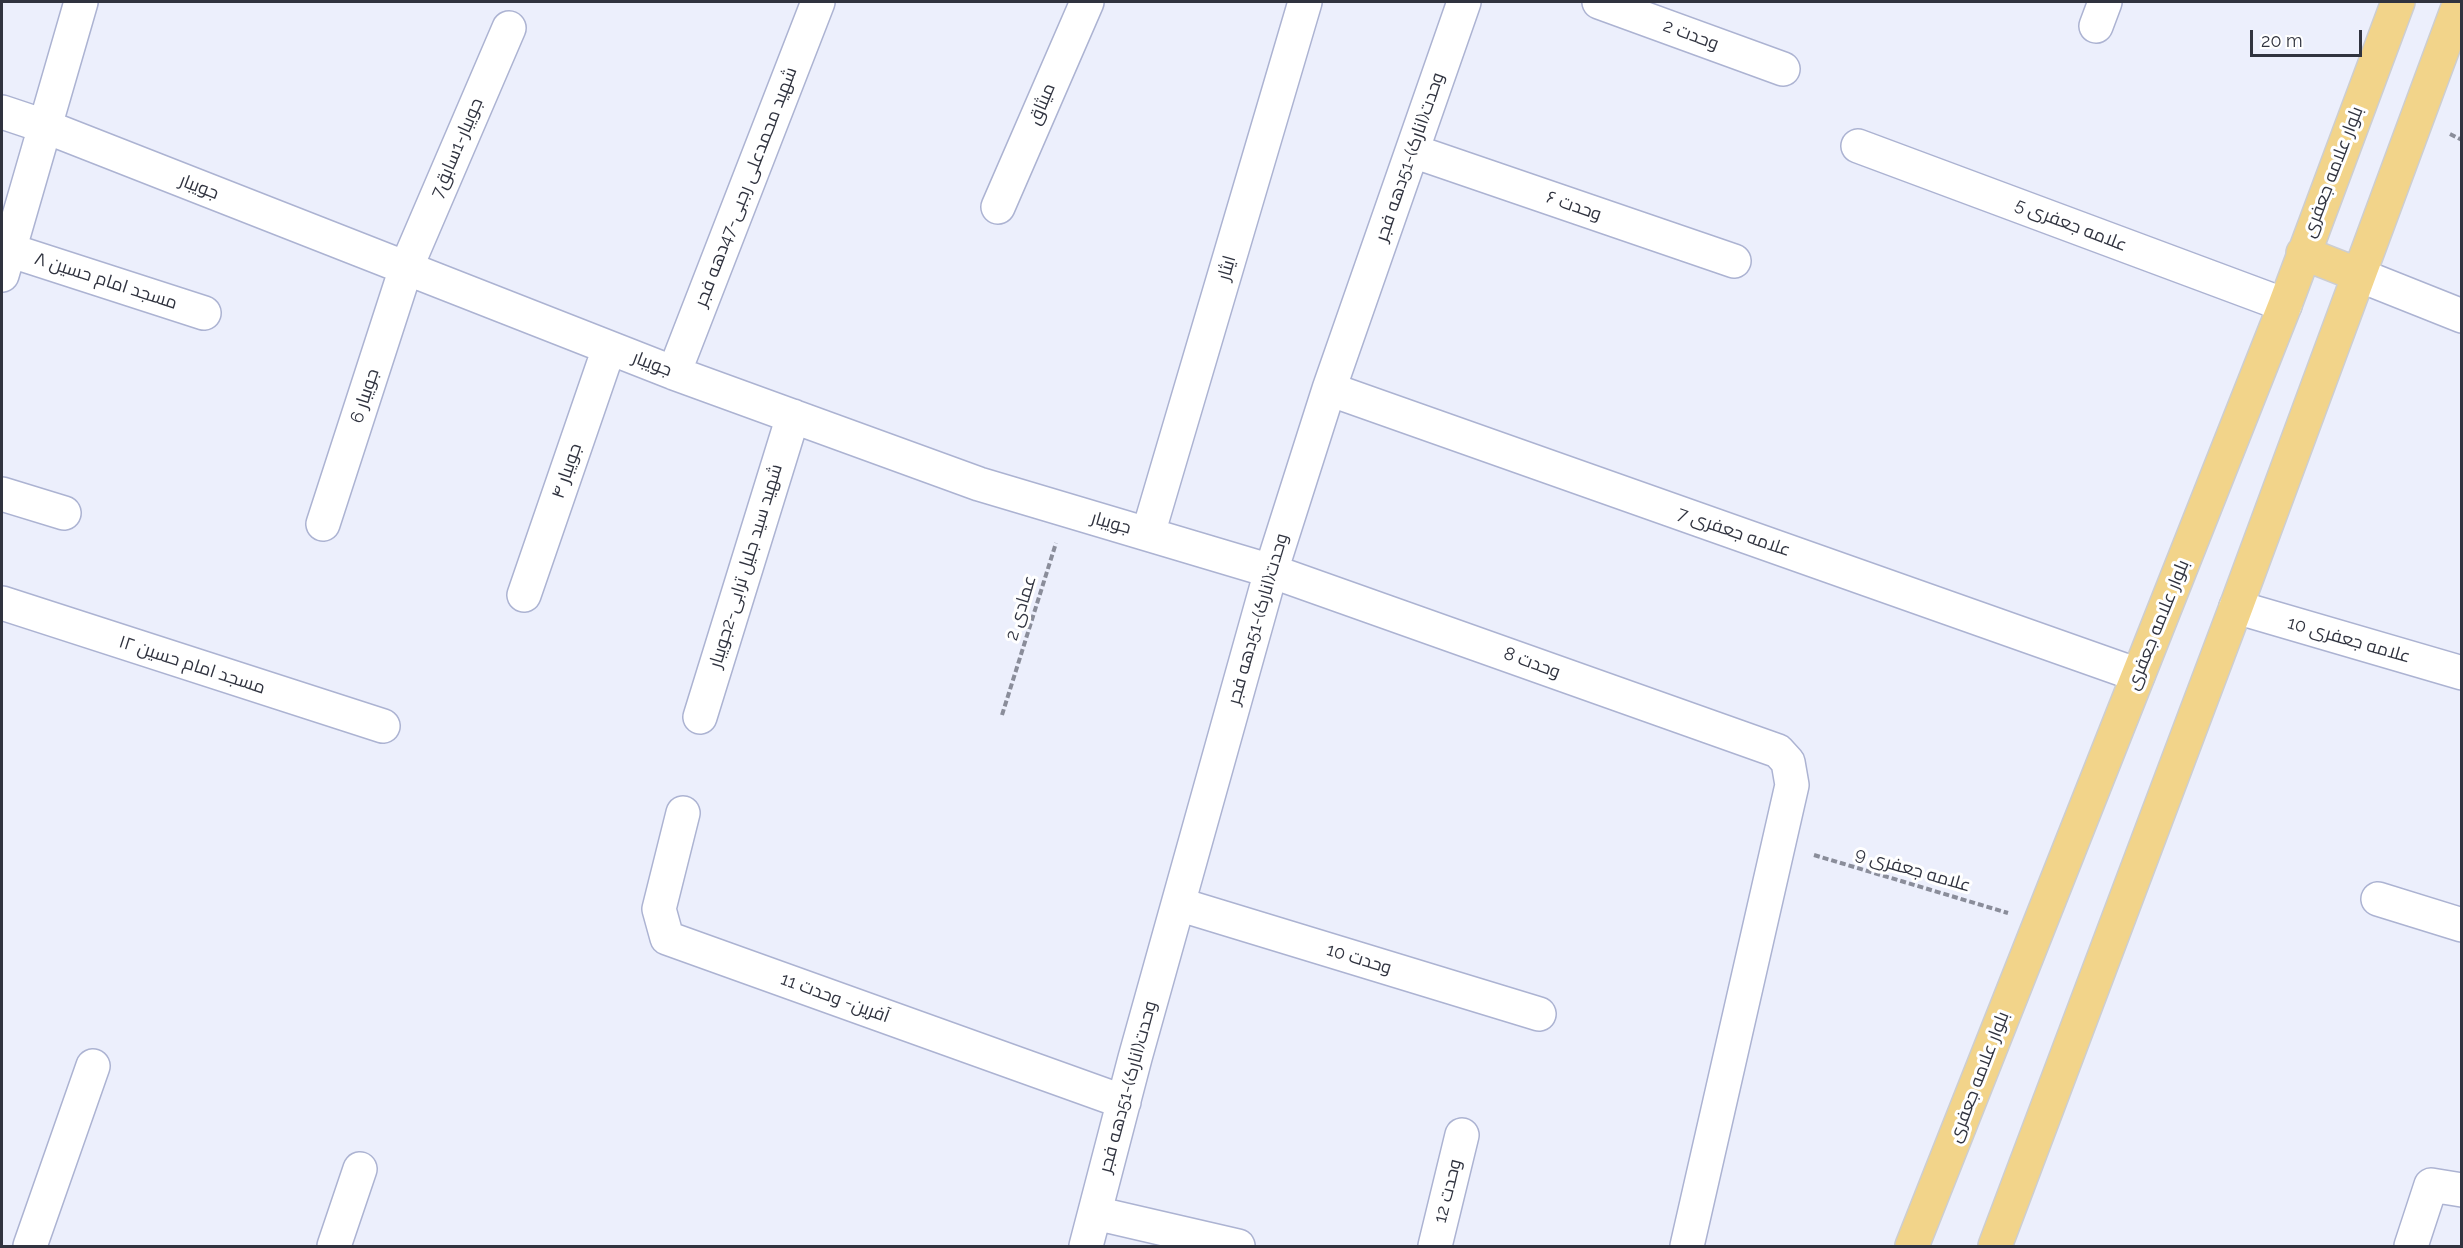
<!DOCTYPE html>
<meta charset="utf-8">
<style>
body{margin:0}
#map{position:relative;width:2463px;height:1248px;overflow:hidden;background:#eceffc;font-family:Raleway,sans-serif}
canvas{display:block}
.frame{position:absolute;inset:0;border:3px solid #30333f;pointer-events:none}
.scale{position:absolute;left:2250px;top:30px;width:112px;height:27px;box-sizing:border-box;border:3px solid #30333f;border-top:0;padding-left:8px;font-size:18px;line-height:21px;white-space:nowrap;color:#30333f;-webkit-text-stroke:4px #fff;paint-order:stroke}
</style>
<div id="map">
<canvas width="2463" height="1248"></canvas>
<div class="frame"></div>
<div class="scale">20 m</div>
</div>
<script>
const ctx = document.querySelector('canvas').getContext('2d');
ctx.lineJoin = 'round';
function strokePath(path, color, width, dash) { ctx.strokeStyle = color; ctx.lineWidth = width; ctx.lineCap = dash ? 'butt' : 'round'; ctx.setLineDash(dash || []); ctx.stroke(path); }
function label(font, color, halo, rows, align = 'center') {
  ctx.font = font + ' Raleway,Cairo,sans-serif'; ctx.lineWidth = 6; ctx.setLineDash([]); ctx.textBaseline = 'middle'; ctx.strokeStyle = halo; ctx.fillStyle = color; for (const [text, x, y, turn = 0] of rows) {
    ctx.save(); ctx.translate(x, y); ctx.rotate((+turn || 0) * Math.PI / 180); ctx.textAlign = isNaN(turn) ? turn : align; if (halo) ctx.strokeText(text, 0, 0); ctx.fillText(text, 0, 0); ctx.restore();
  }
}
const path = new Path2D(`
 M2450 134 2462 140
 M1002 715 1056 543
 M1814 855 2008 913`);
const minor = new Path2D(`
 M1599 2 1783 69
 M2096 26 2105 2
 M2 112 44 126 674 373 979 484 1271 571 1778 751 1788 762 1792 785 1687 1246
 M1858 146 2285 305
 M1413 151 1734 261
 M998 207 1087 2
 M9 250 204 313
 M2 275 81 2
 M2359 275 2462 316
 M674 373 818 2
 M1329 389 2138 675
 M2 494 64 513
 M323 524 406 268 509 28
 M1148 534 1305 2
 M524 595 609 348
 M2 603 383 726
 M2236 607 2462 673
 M700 717 793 416
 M683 813 659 909 667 938 1124 1102
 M2378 899 2462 925
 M1178 904 1539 1014
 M1095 1213 1238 1246
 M30 1246 93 1066
 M334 1246 360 1169
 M1086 1246 1135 1058 1271 571 1329 389 1464 2
 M1435 1246 1462 1135
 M2411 1246 2431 1185 2462 1190`);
const major = new Path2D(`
 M2303 253 2359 275
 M1912 1246 2285 305 2398 2
 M1995 1246 2236 607 2460 2`);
const streetNames = [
 ["وحدت 2",1691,35,20],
 ["میثاق",1042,104,-67],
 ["7جویبار-1سابق",457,148,-67],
 ["وحدت(انارک)-51دهه فجر",1410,157,-71],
 ["بلوار علامه جعفری",2333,172,-69],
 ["جویبار",199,187,21],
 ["شهید محمدعلی رجبی-47دهه فجر",746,187,-69],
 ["وحدت ۶",1574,206,19],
 ["علامه جعفری 5",2071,225,21],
 ["ایثار",1227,268,-74],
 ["مسجد امام حسین ۸",106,281,18],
 ["جویبار",652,364,21],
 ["جویبار 6",365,396,-72],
 ["جویبار ۴",567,471,-71],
 ["جویبار",1111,523,16],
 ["علامه جعفری 7",1734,532,19],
 ["شهید سید جلیل ترابی-2جویبار",746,566,-73],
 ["عمادی 2",1021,608,-73],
 ["وحدت(انارک)-51دهه فجر",1258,619,-74],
 ["بلوار علامه جعفری",2158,625,-68],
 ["علامه جعفری 10",2349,640,16],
 ["وحدت 8",1532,663,20],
 ["مسجد امام حسین ۱۲",192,665,18],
 ["علامه جعفری 9",1913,870,16],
 ["وحدت 10",1359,959,17],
 ["آفرین- وحدت 11",835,998,20],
 ["بلوار علامه جعفری",1979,1077,-69],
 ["وحدت(انارک)-51دهه فجر",1128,1087,-75],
 ["وحدت 12",1448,1191,-76]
];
strokePath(minor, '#acb3d2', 36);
strokePath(major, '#cdced1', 36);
strokePath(path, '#8a8d9a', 4, [6, 3]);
strokePath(minor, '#fff', 33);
strokePath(major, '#f2d48a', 33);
label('18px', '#30333f', '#fff', streetNames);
</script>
